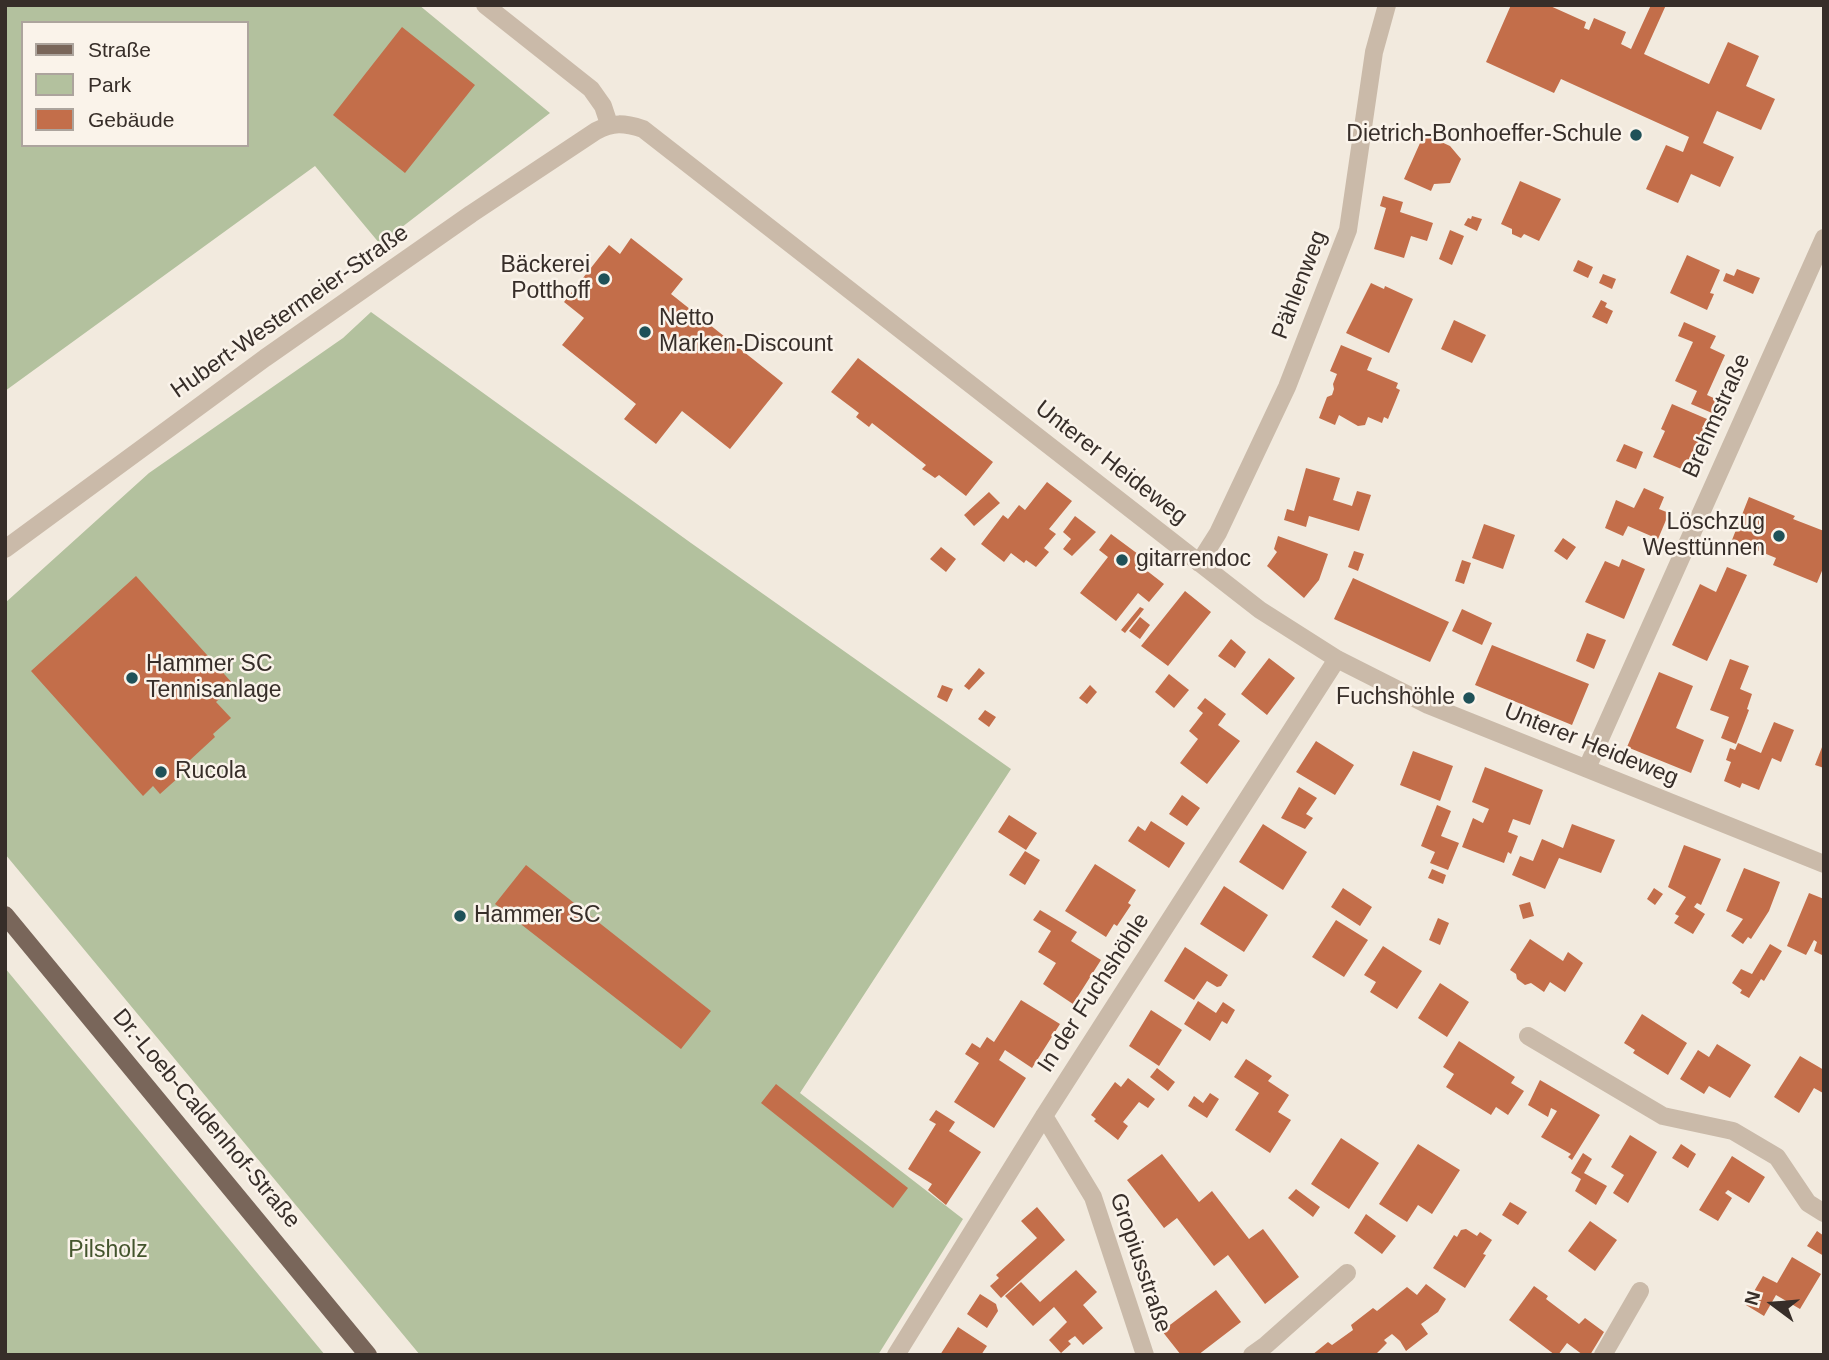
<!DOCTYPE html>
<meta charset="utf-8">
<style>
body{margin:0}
#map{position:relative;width:1829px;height:1360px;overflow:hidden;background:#f2eade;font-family:Helvetica,sans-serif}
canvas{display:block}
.frame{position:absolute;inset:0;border:7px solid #372e29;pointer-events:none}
.legend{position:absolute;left:21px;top:21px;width:228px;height:126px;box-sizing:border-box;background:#faf3ea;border:2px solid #aca49d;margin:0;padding:9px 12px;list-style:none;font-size:21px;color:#372e29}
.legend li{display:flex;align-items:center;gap:14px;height:35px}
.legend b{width:35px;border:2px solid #aca49d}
.north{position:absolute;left:1738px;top:1269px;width:70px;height:70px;-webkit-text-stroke:5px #faf3ea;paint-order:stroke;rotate:286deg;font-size:19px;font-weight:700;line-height:28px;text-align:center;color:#372e29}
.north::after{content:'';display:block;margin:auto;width:24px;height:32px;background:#372e29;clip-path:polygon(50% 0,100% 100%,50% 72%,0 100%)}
</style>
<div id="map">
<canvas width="1829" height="1360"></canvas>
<div class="frame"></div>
<ul class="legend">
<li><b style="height:9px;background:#79665a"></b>Straße</li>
<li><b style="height:19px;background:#b3c19e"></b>Park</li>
<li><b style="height:19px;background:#c36e4a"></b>Gebäude</li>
</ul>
<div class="north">N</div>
</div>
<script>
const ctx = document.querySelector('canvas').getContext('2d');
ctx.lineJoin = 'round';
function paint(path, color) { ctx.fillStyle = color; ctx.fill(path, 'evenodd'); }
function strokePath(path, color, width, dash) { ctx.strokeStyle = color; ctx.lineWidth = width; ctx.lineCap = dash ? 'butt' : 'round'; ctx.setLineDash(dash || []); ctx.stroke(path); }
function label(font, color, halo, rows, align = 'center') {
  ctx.font = font + ' Helvetica,sans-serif'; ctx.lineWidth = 5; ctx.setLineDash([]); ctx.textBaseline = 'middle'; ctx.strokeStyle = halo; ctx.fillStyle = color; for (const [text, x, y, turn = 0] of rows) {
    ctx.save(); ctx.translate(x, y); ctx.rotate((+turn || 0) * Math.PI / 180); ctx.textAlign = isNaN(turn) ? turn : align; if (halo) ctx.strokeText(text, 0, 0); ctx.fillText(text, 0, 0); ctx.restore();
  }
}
const green = new Path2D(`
 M5 5H419L550 113 380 244 315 166 5 391ZM23 23H247V145H23Z
 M371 312 691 543 1011 769 800 1093 963 1219 878 1355H420L5 854V603L149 473 343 338Z
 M5 968 325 1355H5Z`);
const building = new Path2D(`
 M1511 5H1548L1586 22 1584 28 1589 30 1594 18 1626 32 1621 44 1631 49 1651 5H1666L1644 54 1709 84 1728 42 1759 56 1746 86 1775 99 1761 130 1717 111 1703 143 1734 157 1720 187 1691 174 1678 203 1646 189 1666 145 1683 152 1689 137 1561 79 1554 93 1486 62Z
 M402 27 475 85 405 173 333 115Z
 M1424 134 1450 146 1461 159 1450 183 1434 184 1431 191 1404 179Z
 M1520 181 1561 199 1539 241 1524 234 1521 238 1512 234V229L1501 224Z
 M1383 196 1403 202 1400 212 1433 223 1427 241 1411 236 1404 258 1374 249 1386 208 1380 206Z
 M1472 216 1482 219 1477 231 1464 225 1468 218 1471 219Z
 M1450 230 1464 236 1452 265 1439 259Z
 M631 238 683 279 671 294 783 383 730 449 682 411 656 444 624 419 636 404 562 345 584 318 564 302 609 245 620 254Z
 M1687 255 1720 270 1710 293 1714 294 1707 310 1670 293Z
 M1578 260 1593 267 1588 278 1573 271Z
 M1737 269 1760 278 1753 294 1723 281 1726 273 1734 276Z
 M1603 274 1616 279 1612 289 1599 283Z
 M1371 283 1384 289 1385 286 1413 299 1389 353 1346 333Z
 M1601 300 1607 303 1605 307 1613 311 1607 324 1592 317Z
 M1454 320 1486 335 1472 363 1441 349Z
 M1684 322 1716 336 1710 348 1725 355 1707 395 1718 400 1712 413 1691 404 1697 391 1675 381 1693 342 1678 336Z
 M1341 345 1372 358 1367 370 1398 383 1396 388 1400 390 1388 419 1384 417 1382 423 1368 417 1365 425 1358 426 1339 415 1335 425 1319 418 1327 397 1332 395 1334 389 1333 384 1337 374 1330 371Z
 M858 358 993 462 966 496 939 475 935 478 922 469 926 465 872 423 869 427 856 417 859 413 831 392Z
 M1672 404 1707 419 1702 428 1705 429 1686 471 1653 457 1665 431 1661 429Z
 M1624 444 1643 452 1636 469 1616 461Z
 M1306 468 1340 478 1333 500 1352 506 1357 491 1371 495 1359 531 1309 516 1306 527 1284 520 1287 509 1294 511Z
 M1047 482 1072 501 1049 529 1056 534 1044 548 1049 552 1036 567 1026 560 1024 563 1011 553 1004 562 981 544 1003 515 1008 519 1019 505 1025 510Z
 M1644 488 1664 497 1659 509 1669 513 1658 539 1628 526 1623 536 1605 528 1616 500 1634 508Z
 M989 492 1000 503 974 526 964 515Z
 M1749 497 1795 516 1793 519 1824 531V566L1817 583 1773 565 1776 558 1732 540Z
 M1075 516 1096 532 1072 556 1063 549 1071 539 1063 532Z
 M1484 524 1515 535 1503 569 1472 558Z
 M1111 534 1142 557 1137 563 1164 584 1149 602 1138 593 1116 621 1080 593 1108 557 1099 550Z
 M1278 536 1328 554 1319 580 1304 598 1267 566 1277 552 1274 549Z
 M1563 538 1576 547 1567 560 1554 551Z
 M941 547 956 559 946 572 930 559Z
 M1354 551 1364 554 1358 571 1348 567Z
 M1622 559 1645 569 1624 619 1585 602 1605 561 1619 567Z
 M1462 560 1471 563 1464 584 1455 581Z
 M1727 567 1747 575 1707 661 1672 645 1700 584 1716 592Z
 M136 576 234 685 216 702 231 718 213 734 215 737 176 773 179 777 160 794 153 786 143 796 31 671Z
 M1353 578 1449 622 1430 662 1334 619Z
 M1185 591 1211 612 1168 666 1141 646Z
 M1140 607 1144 609 1125 633 1121 630Z
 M1462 609 1492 623 1482 645 1452 631Z
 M1140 617 1150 625 1140 639 1129 631Z
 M1587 633 1606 640 1594 669 1576 661Z
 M1231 639 1246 652 1235 668 1218 656Z
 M1492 645 1589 684 1572 725 1475 685Z
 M1269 658 1295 678 1267 715 1241 694Z
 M1730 659 1749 666 1740 689 1752 694 1747 709 1749 710 1736 744 1721 738 1729 717 1710 710Z
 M979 668 985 673 969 690 964 686Z
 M1659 672 1693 686 1676 728 1704 740 1691 773 1627 747Z
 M1169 674 1189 690 1174 708 1155 692Z
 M942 685 953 689 947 702 937 697Z
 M1090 685 1097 692 1087 704 1079 698Z
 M1205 698 1226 714 1218 725 1240 741 1207 784 1180 763 1198 739 1189 731 1203 713 1197 708Z
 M985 710 996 717 989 727 978 719Z
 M1774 722 1794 730 1781 762 1772 758 1759 790 1742 783 1740 788 1724 781 1731 762 1726 760 1730 748 1735 750 1738 743 1761 753Z
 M1316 741 1354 765 1335 795 1296 772Z
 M1824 742V768L1815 765Z
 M1413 751 1453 766 1440 801 1400 785Z
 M1485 767 1543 790 1530 825 1513 819 1508 832 1518 836 1511 854 1508 852 1504 863 1462 847 1473 818 1483 823 1489 809 1472 802Z
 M1299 787 1317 798 1306 814 1313 818 1305 829 1281 818Z
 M1182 795 1200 808 1187 826 1169 814Z
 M1437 805 1451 811 1441 836 1459 843 1448 870 1430 863 1435 852 1421 846Z
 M1009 815 1037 833 1026 850 998 832Z
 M1151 821 1185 843 1169 868 1128 841 1138 826 1145 831Z
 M1263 824 1307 852 1283 890 1239 862Z
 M1572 824 1615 840 1601 873 1559 858 1545 889 1512 875 1520 856 1533 861 1542 839 1563 848Z
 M1684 845 1721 859 1701 905 1697 903 1694 907 1705 914 1693 934 1674 923 1679 916 1675 914 1686 897 1668 887Z
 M1025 851 1040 860 1025 885 1009 875Z
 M1095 864 1136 890 1128 903 1131 905 1117 926 1114 924 1106 937 1065 911Z
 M526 865 711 1011 681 1049 495 904Z
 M1744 868 1780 882 1769 911 1751 939 1748 937 1743 944 1731 936 1743 919 1726 911Z
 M1432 869 1446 875 1443 884 1428 878Z
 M1224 886 1268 915 1244 952 1200 924Z
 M1343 888 1372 907 1360 926 1331 907Z
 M1654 888 1663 894 1655 905 1647 899Z
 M1809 893 1824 899V956L1814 951 1817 942 1814 940 1806 955 1787 946Z
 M1530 902 1534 916 1523 919 1519 905Z
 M1040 910 1077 932 1071 941 1101 960 1073 1004 1043 984 1056 963 1038 952 1051 931 1033 920Z
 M1438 918 1449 923 1440 945 1429 940Z
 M1336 920 1368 940 1344 977 1312 957Z
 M1530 939 1563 961 1568 952 1583 963 1565 992 1550 982 1544 992 1531 983 1525 985 1517 979 1516 974 1510 970Z
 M1770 944 1782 951 1764 981 1761 979 1749 998 1740 993 1742 990 1732 983 1741 969 1752 974Z
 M1383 946 1422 971 1397 1009 1370 992 1376 982 1364 975Z
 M1185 947 1228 975 1221 986 1217 987 1207 981 1194 1000 1164 981Z
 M1440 983 1469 1002 1447 1037 1418 1018Z
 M1021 1000 1060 1024 1032 1068 1005 1050 999 1060 1026 1078 994 1128 954 1102 979 1063 965 1054 972 1043 980 1048 987 1037 994 1042Z
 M1198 1001 1216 1013 1223 1002 1235 1010 1227 1024 1222 1021 1210 1041 1184 1024Z
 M1151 1010 1182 1030 1159 1066 1129 1046Z
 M1642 1014 1687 1043 1668 1075 1633 1053 1635 1050 1624 1043Z
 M1459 1041 1515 1077 1511 1083 1524 1091 1508 1115 1496 1107 1491 1115 1446 1087 1454 1074 1443 1067Z
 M1717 1044 1751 1065 1730 1098 1709 1086 1704 1094 1680 1079 1698 1050 1709 1057Z
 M1800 1056 1824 1070V1091L1823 1093 1814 1088 1799 1113 1774 1097Z
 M1246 1059 1272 1076 1268 1081 1289 1095 1278 1112 1291 1120 1270 1153 1235 1130 1259 1093 1234 1077Z
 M1157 1068 1175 1082 1168 1091 1150 1077Z
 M1128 1078 1155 1099 1148 1108 1139 1102 1123 1122 1128 1126 1118 1140 1094 1121 1096 1119 1091 1115 1115 1082 1121 1087Z
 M1540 1080 1600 1115 1572 1160 1568 1157 1571 1154 1541 1137 1557 1111 1551 1108 1548 1117 1528 1105Z
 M776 1084 908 1188 893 1208 761 1103Z
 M1210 1093 1219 1099 1207 1118 1188 1106 1194 1096 1203 1103Z
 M936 1110 955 1122 949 1131 981 1152 946 1205 928 1190 932 1184 908 1169 936 1124 929 1120Z
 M1630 1135 1657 1152 1628 1203 1613 1193 1624 1175 1611 1167Z
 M1341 1138 1379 1163 1349 1209 1311 1184Z
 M1418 1144 1460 1170 1432 1214 1418 1205 1407 1222 1379 1204Z
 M1681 1144 1696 1154 1688 1168 1672 1158Z
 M1583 1153 1592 1159 1584 1173 1607 1186 1596 1205 1575 1191 1581 1179 1571 1173Z
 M1162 1154 1199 1202 1212 1191 1249 1239 1263 1229 1299 1277 1265 1304 1228 1255 1214 1266 1177 1218 1164 1228 1127 1180Z
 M1732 1156 1765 1177 1749 1203 1728 1190 1725 1193 1732 1198 1718 1221 1699 1210Z
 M1296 1189 1320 1207 1313 1217 1288 1198Z
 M1510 1202 1527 1212 1518 1225 1502 1215Z
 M1037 1207 1065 1240 1001 1298 990 1286 999 1278 996 1275 1037 1238 1021 1221Z
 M1366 1214 1396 1236 1382 1254 1354 1233Z
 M1590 1221 1617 1240 1595 1271 1568 1251Z
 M1466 1229 1477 1236 1480 1232 1492 1240 1483 1254 1486 1255 1465 1288 1433 1268 1454 1235 1457 1237 1461 1230Z
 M1817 1231 1824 1236V1256L1807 1246Z
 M1792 1257 1821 1274 1800 1309 1776 1295 1764 1316 1746 1305 1763 1276 1777 1283Z
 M1076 1270 1097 1292 1083 1305 1103 1328 1083 1345 1075 1336 1068 1341 1071 1344 1061 1353 1049 1340 1067 1322 1054 1307 1033 1326 1005 1296 1021 1282 1040 1302Z
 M1426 1284 1446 1299 1438 1312 1421 1324 1428 1334 1406 1351 1400 1341 1392 1334 1384 1340 1387 1343 1375 1355H1312L1328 1342 1332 1345 1353 1330 1351 1325 1373 1308 1377 1311 1407 1287 1417 1295Z
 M1534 1286 1548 1296 1546 1299 1579 1324 1585 1318 1604 1332 1590 1355H1583L1567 1343 1558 1355H1555L1509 1320Z
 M1216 1290 1241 1322 1198 1355H1181L1162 1331Z
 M980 1294 996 1304 998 1311 987 1328 967 1314Z
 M958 1327 987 1346 981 1355H940Z`);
const minor = new Path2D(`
 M485 5 591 89 603 106 609 124
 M5 549 265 358 471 214 596 131C613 122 624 123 643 129L1260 610 1337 659 1428 705 1824 864
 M1199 563 1218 533 1287 387 1348 230 1374 52 1387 5
 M1587 768 1824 238
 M1528 1036 1663 1116 1733 1131 1777 1157 1808 1203 1824 1213
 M1044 1116 1093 1197 1145 1355
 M896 1355 1044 1116 1337 659
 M1252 1355 1266 1345 1347 1273
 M1603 1355 1640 1291`);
const major = new Path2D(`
 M5 915 368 1355`);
const markers = [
 [1636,135,7,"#1f5158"],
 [604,279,7,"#1f5158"],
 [645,332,7,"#1f5158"],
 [1779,536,7,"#1f5158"],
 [1122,560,7,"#1f5158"],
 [132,678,7,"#1f5158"],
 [1469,698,7,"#1f5158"],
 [161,772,7,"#1f5158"],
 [460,916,7,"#1f5158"]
];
const poiNames = [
 ["Dietrich-Bonhoeffer-Schule",1622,135,"right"],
 ["Bäckerei",590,266,"right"],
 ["Potthoff",590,292,"right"],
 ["Netto",659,319],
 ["Marken-Discount",659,345],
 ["Löschzug",1765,523,"right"],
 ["Westtünnen",1765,549,"right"],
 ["gitarrendoc",1136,560],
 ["Hammer SC",146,665],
 ["Tennisanlage",146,691],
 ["Fuchshöhle",1455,698,"right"],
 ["Rucola",175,772],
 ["Hammer SC",474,916]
];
const streetNames = [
 ["Pählenweg",1300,285,-69],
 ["Hubert-Westermeier-Straße",290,312,-35],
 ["Brehmstraße",1717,416,-66],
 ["Unterer Heideweg",1111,463,38],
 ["Unterer Heideweg",1591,745,22],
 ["In der Fuchshöhle",1094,993,-57],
 ["Dr.-Loeb-Caldenhof-Straße",206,1119,50],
 ["Gropiusstraße",1140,1263,71]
];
const parkNames = [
 ["Pilsholz",108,1251]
];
paint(green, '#b3c19e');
paint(building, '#c36e4a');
strokePath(minor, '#cabaa9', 18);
strokePath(major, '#79665a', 18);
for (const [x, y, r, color] of markers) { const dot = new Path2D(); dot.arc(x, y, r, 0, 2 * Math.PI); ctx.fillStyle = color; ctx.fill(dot); strokePath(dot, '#faf3ea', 2.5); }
label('23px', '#372e29', '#faf3ea', poiNames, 'left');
label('23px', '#372e29', '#faf3ea', streetNames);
label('23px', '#44552d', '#faf3ea', parkNames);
</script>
